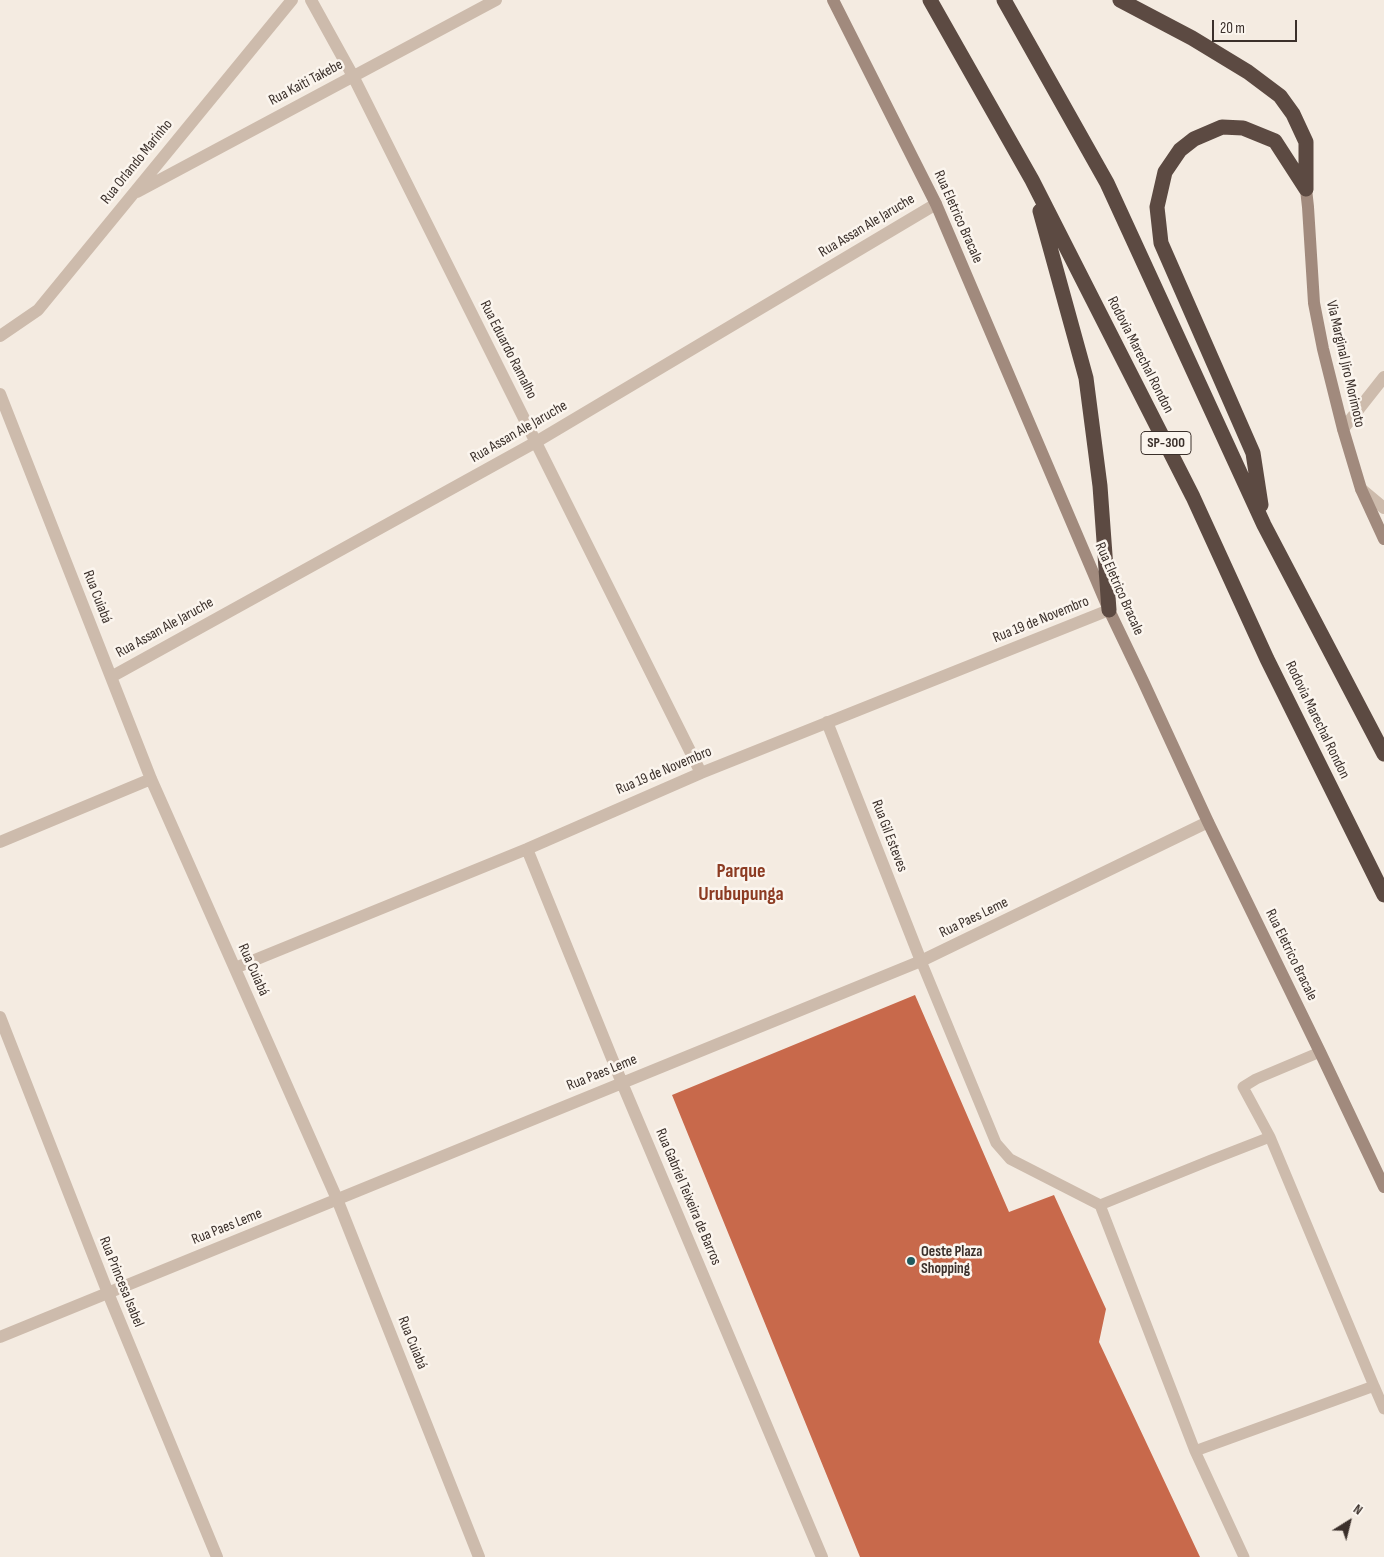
<!DOCTYPE html>
<meta charset="utf-8">
<style>
body{margin:0}
#map{position:relative;width:1384px;height:1557px;overflow:hidden;background:#f4ebe1;font-family:"Sofia Sans Condensed",sans-serif}
canvas{display:block}
.north{position:absolute;left:1324px;top:1497px;width:50px;height:50px;-webkit-text-stroke:4px #fbf5ee;paint-order:stroke;rotate:36deg;font-size:14px;font-weight:700;line-height:20px;text-align:center;color:#3b302b}
.north::after{content:'';display:block;margin:auto;width:18px;height:22px;background:#3b302b;clip-path:polygon(50% 0,100% 100%,50% 72%,0 100%)}
.scale{position:absolute;left:1212px;top:20px;width:85px;height:22px;box-sizing:border-box;border:2px solid #3b302b;border-top:0;padding-left:6px;font-size:15px;line-height:18px;white-space:nowrap;color:#3b302b;-webkit-text-stroke:4px #fbf5ee;paint-order:stroke}
</style>
<div id="map">
<canvas width="1384" height="1557"></canvas>
<div class="north">N</div>
<div class="scale">20 m</div>
</div>
<script>
const ctx = document.querySelector('canvas').getContext('2d');
ctx.lineJoin = 'round';
function paint(path, color) { ctx.fillStyle = color; ctx.fill(path, 'evenodd'); }
function strokePath(path, color, width, dash) { ctx.strokeStyle = color; ctx.lineWidth = width; ctx.lineCap = dash ? 'butt' : 'round'; ctx.setLineDash(dash || []); ctx.stroke(path); }
function label(font, color, halo, rows, align = 'center') {
  ctx.font = font + ' "Sofia Sans Condensed",sans-serif'; ctx.lineWidth = 5; ctx.setLineDash([]); ctx.textBaseline = 'middle'; ctx.strokeStyle = halo; ctx.fillStyle = color; for (const [text, x, y, turn = 0] of rows) {
    ctx.save(); ctx.translate(x, y); ctx.rotate((+turn || 0) * Math.PI / 180); ctx.textAlign = isNaN(turn) ? turn : align; if (halo) ctx.strokeText(text, 0, 0); ctx.fillText(text, 0, 0); ctx.restore();
  }
}
const building = new Path2D(`
 M915 995 1009 1212 1054 1195 1106 1309 1099 1342 1200 1557H860L672 1095Z`);
const lane = new Path2D(`
 M921 961 996 1143 1010 1159 1100 1205 1195 1451 1244 1557
 M1270 1137 1243 1087 1256 1079 1320 1052
 M1100 1205 1211 1160 1270 1137 1374 1386
 M1195 1451 1374 1386 1384 1409`);
const street = new Path2D(`
 M311 0 353 76 701 773
 M137 192 496 0
 M0 336 38 310 292 0
 M0 394 151 779 337 1199 479 1557
 M1343 429 1384 377
 M1361 489 1384 508
 M111 677 536 442 936 204
 M827 722 921 961
 M0 842 151 779
 M527 849 622 1083 822 1557
 M235 968 527 849 701 773 1109 610
 M0 1017 108 1293 217 1557
 M0 1337 921 961 1208 822`);
const secondary = new Path2D(`
 M833 0 936 204 1109 610 1143 681 1208 822 1320 1052 1384 1187
 M1306 189 1308 207 1314 303 1323 349 1343 429 1361 489 1384 539`);
const highway = new Path2D(`
 M930 0 1032 180 1193 497 1267 659 1384 895
 M1004 0 1107 183 1264 525 1384 754
 M1120 0 1192 38 1248 72 1280 96 1293 114 1306 142V189
 M1040 211 1086 378 1100 486 1109 610
 M1261 505 1253 453 1161 243 1157 207 1165 172 1180 150 1194 139 1222 127 1243 128 1275 141 1306 189`);
const markers = [
 [911,1261,5,"#1f5a5e"]
];
const shields = [
 [1166,443,50]
];
const shieldNames = [
 ["SP-300",1166,443]
];
const streetNames = [
 ["Rua Kaiti Takebe",306,83,-28],
 ["Rua Orlando Marinho",137,162,-51],
 ["Rua Eletrico Bracale",958,217,66],
 ["Rua Assan Ale Jaruche",867,226,-31],
 ["Rua Eduardo Ramalho",508,350,63],
 ["Rodovia Marechal Rondon",1140,355,63],
 ["Via Marginal Jiro Morimoto",1345,364,77],
 ["Rua Assan Ale Jaruche",519,432,-30],
 ["Rua Eletrico Bracale",1119,589,66],
 ["Rua Cuiabá",97,597,69],
 ["Rua 19 de Novembro",1041,620,-22],
 ["Rua Assan Ale Jaruche",165,628,-29],
 ["Rodovia Marechal Rondon",1317,720,64],
 ["Rua 19 de Novembro",664,771,-23],
 ["Rua Gil Esteves",889,836,69],
 ["Rua Paes Leme",974,918,-26],
 ["Rua Eletrico Bracale",1291,955,64],
 ["Rua Cuiabá",253,970,66],
 ["Rua Paes Leme",602,1073,-22],
 ["Rua Gabriel Teixeira de Barros",688,1197,67],
 ["Rua Paes Leme",227,1227,-22],
 ["Rua Princesa Isabel",121,1282,68],
 ["Rua Cuiabá",412,1343,68]
];
const poiNames = [
 ["Oeste Plaza",921,1252],
 ["Shopping",921,1269]
];
const districtNames = [
 ["Parque",741,872],
 ["Urubupunga",741,895]
];
paint(building, '#c8694b');
strokePath(lane, '#cdbbac', 11);
strokePath(street, '#cdbbac', 12);
strokePath(secondary, '#a18a7d', 12);
strokePath(highway, '#5c4a42', 15);
for (const [x, y, r, color] of markers) { const dot = new Path2D(); dot.arc(x, y, r, 0, 2 * Math.PI); ctx.fillStyle = color; ctx.fill(dot); strokePath(dot, '#fbf5ee', 2); }
for (const [x, y, w] of shields) { const box = new Path2D(); box.roundRect(x - w / 2, y - 11.5, w, 23, 4); ctx.fillStyle = '#fbf5ee'; ctx.fill(box); strokePath(box, '#3b302b', 1); }
label('bold 14px', '#3b302b', null, shieldNames);
label('15px', '#3b302b', '#fbf5ee', streetNames);
label('bold 15px', '#3b302b', '#fbf5ee', poiNames, 'left');
label('bold 20px', '#8c3b22', '#fbf5ee', districtNames);
</script>
